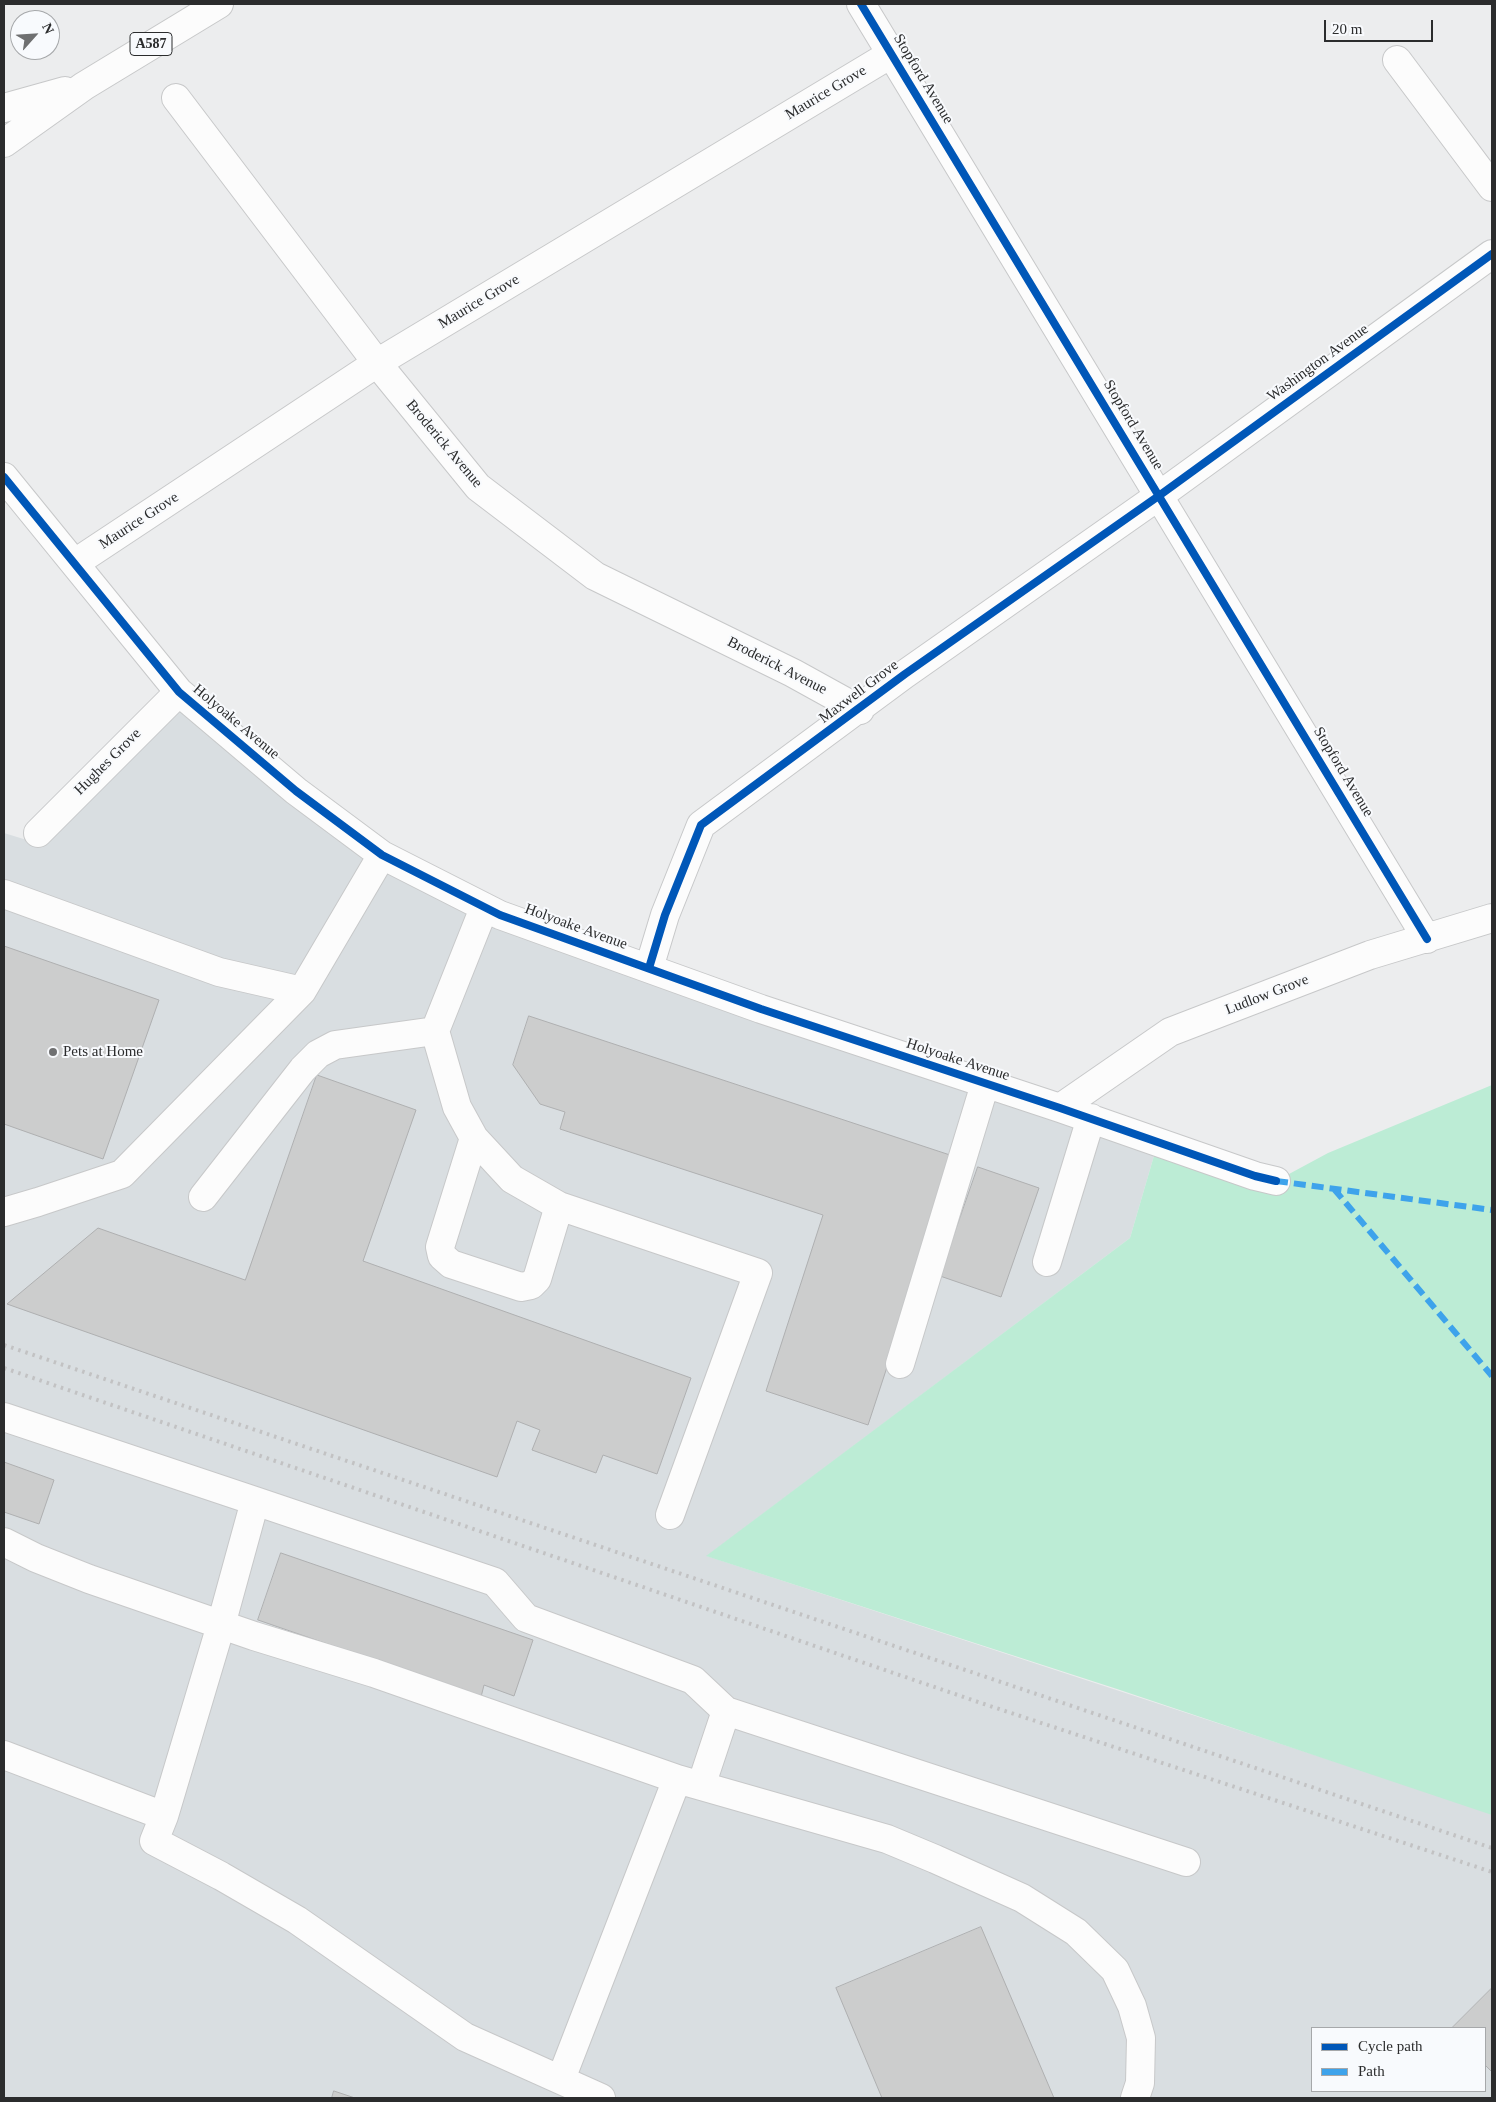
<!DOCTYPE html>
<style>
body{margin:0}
#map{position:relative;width:1496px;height:2102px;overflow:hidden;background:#ecedee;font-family:Georgia,serif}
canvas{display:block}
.frame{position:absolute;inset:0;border:5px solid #2b2c2d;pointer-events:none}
.legend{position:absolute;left:1311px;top:2027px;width:175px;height:65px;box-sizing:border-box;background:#f8fafd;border:1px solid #a6a8aa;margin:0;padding:6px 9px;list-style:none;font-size:15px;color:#2b2c2d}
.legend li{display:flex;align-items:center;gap:10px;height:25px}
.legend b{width:25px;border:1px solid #a6a8aa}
.north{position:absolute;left:10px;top:10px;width:50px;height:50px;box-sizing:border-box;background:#f8fafd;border:1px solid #a6a8aa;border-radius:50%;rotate:64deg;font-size:14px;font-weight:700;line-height:20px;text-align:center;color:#2b2c2d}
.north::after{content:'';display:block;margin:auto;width:18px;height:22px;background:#6f7071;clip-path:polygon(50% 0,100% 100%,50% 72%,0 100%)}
.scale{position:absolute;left:1324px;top:20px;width:109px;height:22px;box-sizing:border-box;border:2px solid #2b2c2d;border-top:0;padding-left:6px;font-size:15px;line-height:18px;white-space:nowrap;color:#2b2c2d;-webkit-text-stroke:4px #f8fafd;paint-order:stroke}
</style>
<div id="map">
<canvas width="1496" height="2102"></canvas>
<div class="frame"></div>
<ul class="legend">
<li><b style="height:6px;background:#0057b8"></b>Cycle path</li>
<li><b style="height:6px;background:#3ea3eb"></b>Path</li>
</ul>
<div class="north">N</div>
<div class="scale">20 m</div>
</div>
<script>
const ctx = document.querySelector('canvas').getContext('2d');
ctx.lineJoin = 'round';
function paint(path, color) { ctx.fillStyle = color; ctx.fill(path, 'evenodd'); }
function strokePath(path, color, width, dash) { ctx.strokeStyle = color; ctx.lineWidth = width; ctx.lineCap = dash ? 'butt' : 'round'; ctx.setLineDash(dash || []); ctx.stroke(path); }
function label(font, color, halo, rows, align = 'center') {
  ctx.font = font + ' Georgia,serif'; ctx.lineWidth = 4; ctx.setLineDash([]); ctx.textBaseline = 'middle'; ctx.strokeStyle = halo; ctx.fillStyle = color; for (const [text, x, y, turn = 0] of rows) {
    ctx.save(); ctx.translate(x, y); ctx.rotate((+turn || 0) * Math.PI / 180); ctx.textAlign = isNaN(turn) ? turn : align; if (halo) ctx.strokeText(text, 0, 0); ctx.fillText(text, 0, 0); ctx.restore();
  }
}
const built = new Path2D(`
 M179 692 440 885 1158 1142 1130 1238 707 1556 1492 1813V2098H4V833L30 841ZM1312 2028H1485V2091H1312Z`);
const green = new Path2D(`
 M1492 1085V1815L1117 1689 706 1556 1130 1238 1158 1142 1276 1181 1328 1153Z`);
const building = new Path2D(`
 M4 946 159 1000 103 1159 4 1124Z
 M529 1016 956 1157 868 1425 766 1391 823 1215 560 1129 565 1112 540 1104 513 1065Z
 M317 1075 416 1110 363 1261 691 1378 657 1474 603 1455 596 1473 532 1450 540 1430 517 1421 497 1477 7 1304 98 1228 245 1280Z
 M978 1167 1039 1188 1001 1297 940 1276Z
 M4 1462 54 1480 39 1524 4 1512Z
 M281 1553 533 1640 514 1696 484 1685 481 1697 258 1620Z
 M981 1927 1054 2098H882L836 1988Z
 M1492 1988V2072L1485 2065V2028H1452Z
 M334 2091 355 2098H332Z`);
const minor = new Path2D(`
 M861 4 1427 939
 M1397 60 1492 187
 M176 98 377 363 478 487 595 576 793 673 860 710
 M4 477 179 692 296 791 382 855 500 915 761 1009 1060 1108 1255 1176 1276 1181
 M75 563 377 363 891 54
 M38 833 179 692
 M4 894 219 972 302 991
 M484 908 435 1031 457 1107 474 1138 512 1179 559 1206 758 1273 670 1515
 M649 968 665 915 701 825 905 674 1160 495 1492 254
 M1060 1108 1170 1032 1370 955 1492 918
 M474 1138 440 1247 442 1256 451 1264 521 1287 531 1285 537 1279 559 1206
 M203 1197 303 1069 318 1054 335 1045 435 1031
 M4 1212 38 1202 122 1174 302 991 382 855
 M1047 1262 1091 1118
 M900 1364 985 1084
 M4 1417 255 1501
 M4 1542 36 1558 89 1579 254 1636 374 1673 677 1779 887 1839 935 1859 1022 1898 1076 1932 1115 1970 1132 2006 1141 2038 1140 2083 1135 2098
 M4 1755 164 1816 154 1841 221 1876 297 1920 465 2037 601 2098
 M701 1786 726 1711 1186 1862
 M164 1816 221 1625 255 1501 495 1582 526 1618 693 1680 726 1711
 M561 2079 677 1779`);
const major = new Path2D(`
 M4 108 65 91
 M4 143 84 86 219 4`);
const rail = new Path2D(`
 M4 1345 1492 1848
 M4 1368 984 1704 1492 1872`);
const quiet = new Path2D(`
 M1276 1181 1492 1210
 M1334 1189 1492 1376`);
const cycleway = new Path2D(`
 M861 4 1427 939
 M4 477 179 692 296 791 382 855 500 915 761 1009 1060 1108 1255 1176 1276 1181
 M649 968 665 915 701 825 905 674 1160 495 1492 254`);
const markers = [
 [53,1052,5,"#6f7071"]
];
const shields = [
 [151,44,42]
];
const shieldNames = [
 ["A587",151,44]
];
const streetNames = [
 ["Stopford Avenue",923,79,59],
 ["Maurice Grove",826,93,-31],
 ["Maurice Grove",479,302,-31],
 ["Washington Avenue",1318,363,-36],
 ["Stopford Avenue",1133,425,59],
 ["Broderick Avenue",444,444,50],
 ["Maurice Grove",139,521,-33],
 ["Broderick Avenue",777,666,27],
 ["Maxwell Grove",859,692,-37],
 ["Holyoake Avenue",236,722,40],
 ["Hughes Grove",108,762,-45],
 ["Stopford Avenue",1343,772,59],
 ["Holyoake Avenue",576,927,20],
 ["Ludlow Grove",1267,995,-21],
 ["Holyoake Avenue",958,1060,18]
];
const poiNames = [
 ["Pets at Home",63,1052]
];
paint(built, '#d9dee1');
paint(green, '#bcecd5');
paint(building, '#cccdcd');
strokePath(building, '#afb0b1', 1);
strokePath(minor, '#c7c8c9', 30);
strokePath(major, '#c7c8c9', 30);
strokePath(minor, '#fcfcfc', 28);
strokePath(major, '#fcfcfc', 28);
strokePath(rail, '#c2c2c3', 4, [2.5, 5]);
strokePath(quiet, '#3ea3eb', 6, [12, 6]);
strokePath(cycleway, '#0057b8', 8);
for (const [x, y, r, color] of markers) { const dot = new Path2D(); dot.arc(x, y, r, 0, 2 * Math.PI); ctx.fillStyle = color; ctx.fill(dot); strokePath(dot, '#f8fafd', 2); }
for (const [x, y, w] of shields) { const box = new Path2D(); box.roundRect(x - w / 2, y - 11.5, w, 23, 4); ctx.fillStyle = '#f8fafd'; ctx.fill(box); strokePath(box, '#2b2c2d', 1); }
label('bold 14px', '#2b2c2d', null, shieldNames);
label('15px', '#2b2c2d', '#f8fafd', streetNames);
label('15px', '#2b2c2d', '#f8fafd', poiNames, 'left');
</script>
